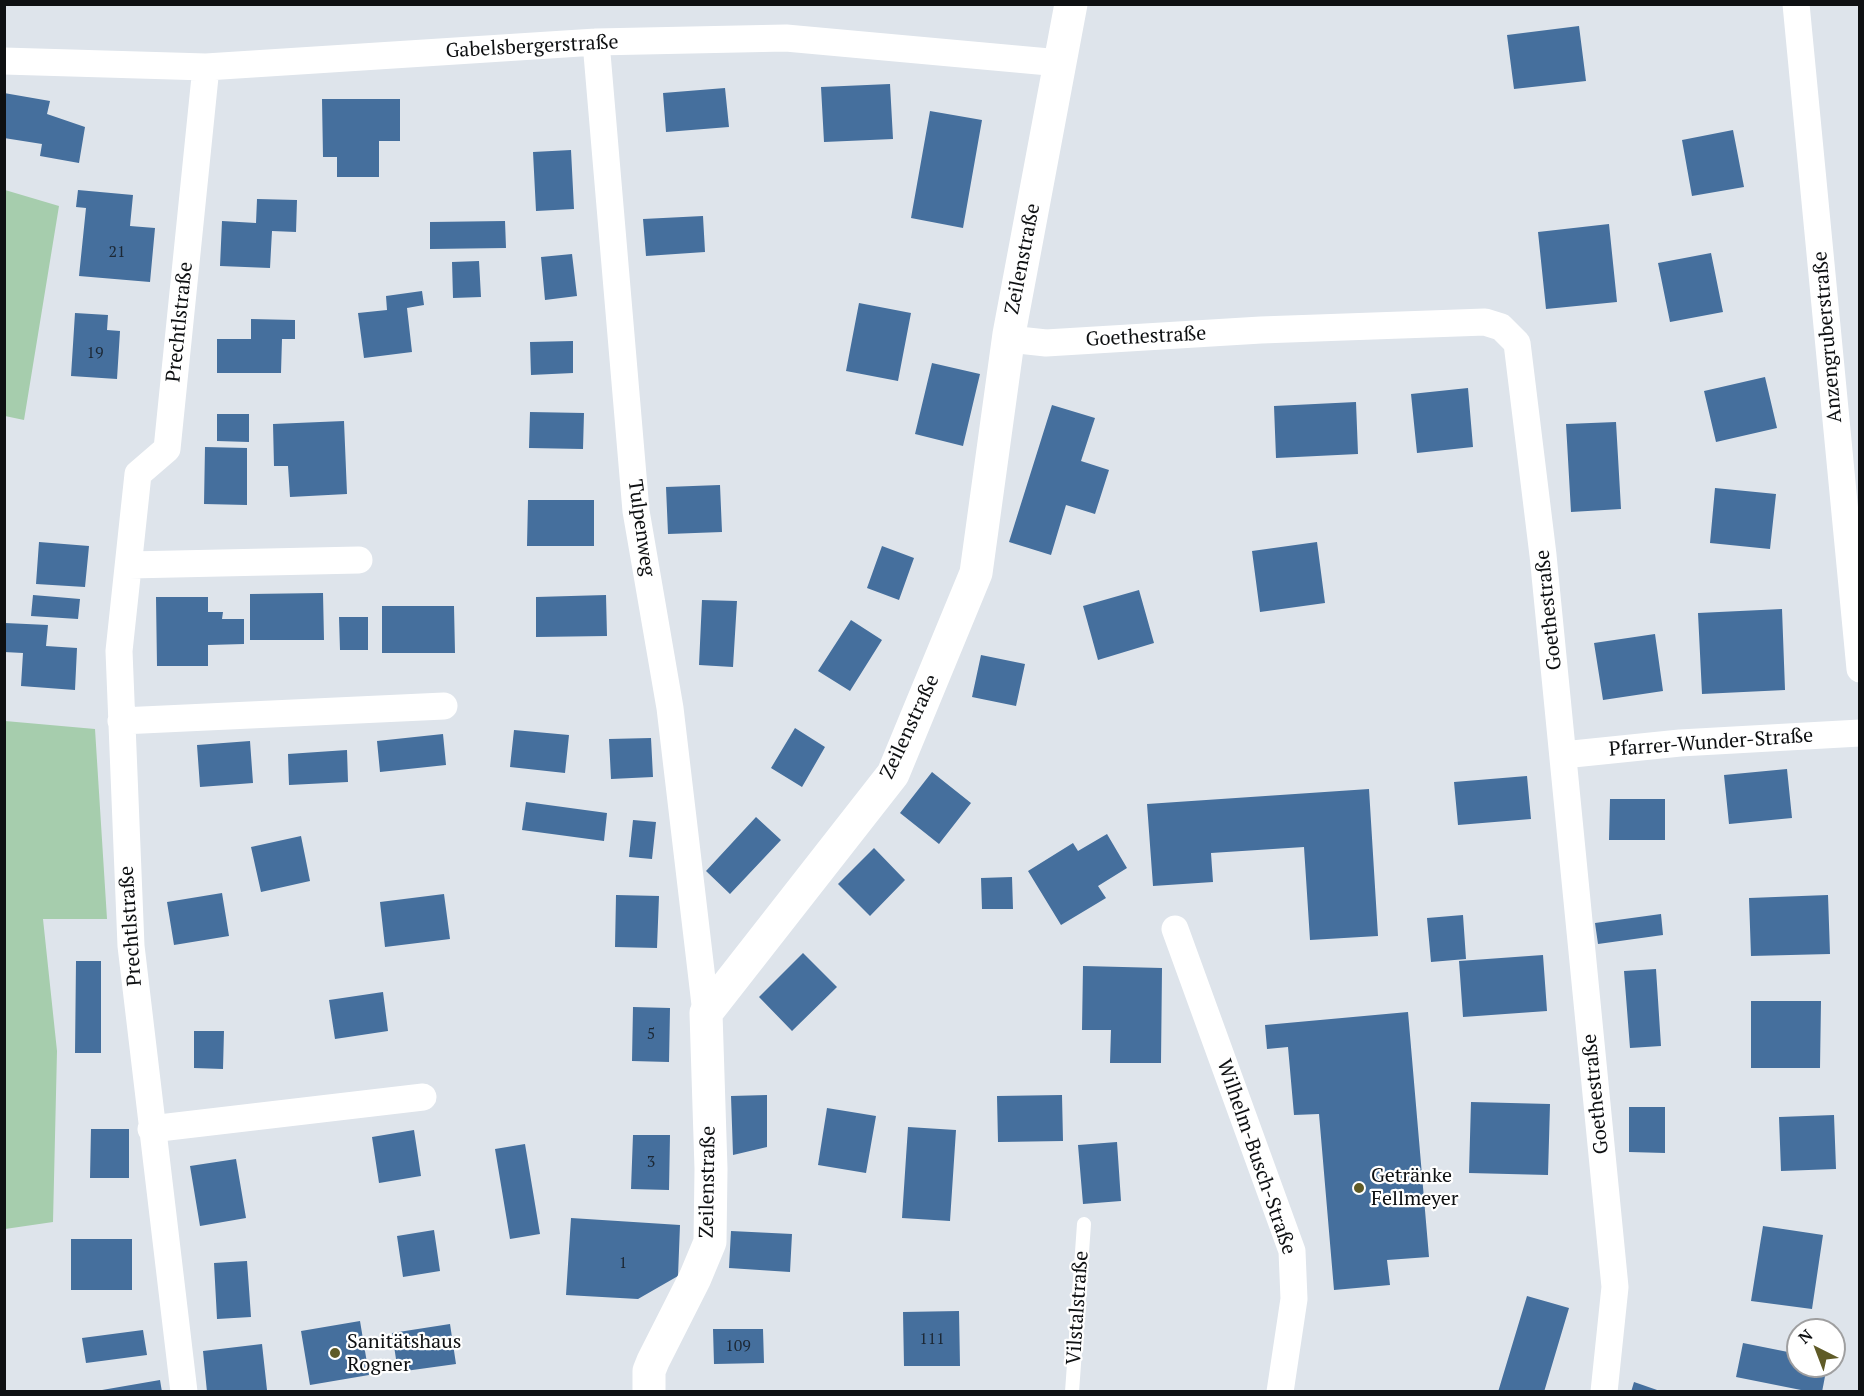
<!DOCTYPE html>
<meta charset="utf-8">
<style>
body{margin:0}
#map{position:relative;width:1864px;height:1396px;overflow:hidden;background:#dee4eb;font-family:"PT Serif",serif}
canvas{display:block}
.frame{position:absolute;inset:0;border:6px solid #0e1012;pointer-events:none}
.north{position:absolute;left:1786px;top:1318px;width:60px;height:60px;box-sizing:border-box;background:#fff;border:2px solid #9f9fa0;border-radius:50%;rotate:318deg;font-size:16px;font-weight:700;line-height:24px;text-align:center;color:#0e1012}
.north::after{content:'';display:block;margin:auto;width:21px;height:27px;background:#5f5b27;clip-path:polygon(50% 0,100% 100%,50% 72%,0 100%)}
</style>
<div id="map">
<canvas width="1864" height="1396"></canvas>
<div class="frame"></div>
<div class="north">N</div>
</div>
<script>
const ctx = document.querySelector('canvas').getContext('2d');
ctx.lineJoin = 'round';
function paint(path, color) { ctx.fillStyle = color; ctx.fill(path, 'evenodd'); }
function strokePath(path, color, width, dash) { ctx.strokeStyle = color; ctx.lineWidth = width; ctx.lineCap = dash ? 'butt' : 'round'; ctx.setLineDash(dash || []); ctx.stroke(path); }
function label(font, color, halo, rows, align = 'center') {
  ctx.font = font + ' "PT Serif",serif'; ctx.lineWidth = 4.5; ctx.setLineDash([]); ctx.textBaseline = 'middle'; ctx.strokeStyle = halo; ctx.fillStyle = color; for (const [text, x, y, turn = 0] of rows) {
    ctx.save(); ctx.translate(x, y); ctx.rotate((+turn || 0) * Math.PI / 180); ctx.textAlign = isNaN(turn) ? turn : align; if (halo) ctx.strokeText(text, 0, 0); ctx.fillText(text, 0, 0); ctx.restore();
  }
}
const green = new Path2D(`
 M5 190 59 206 24 420 5 416Z
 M5 721 95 729 107 919H43L57 1051 53 1222 5 1229Z`);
const building = new Path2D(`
 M1579 26 1586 81 1514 89 1507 35Z
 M890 84 893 139 824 142 821 87Z
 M725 88 729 127 666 132 663 93Z
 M4 93 50 101 47 114 85 127 79 163 40 156 42 144 4 138Z
 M322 99H400V141H379V177H337V157H323Z
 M930 111 982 120 963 228 911 218Z
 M1733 130 1744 187 1692 196 1682 140Z
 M571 150 574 209 536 211 533 152Z
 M78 190 133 195 130 226 155 228 150 282 79 276 86 208 76 207Z
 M257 199 297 200 296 232 272 231 270 268 220 266 222 221 256 223Z
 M703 216 705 252 646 256 643 219Z
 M505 221 506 248 430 249V222Z
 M1609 224 1617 302 1546 309 1538 232Z
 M1711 253 1723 312 1670 322 1658 263Z
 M572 254 577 296 545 300 541 257Z
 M479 261 481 297 453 298 452 262Z
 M422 291 424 305 407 308 412 352 364 358 358 313 387 310 386 296Z
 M859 303 911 313 898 381 846 371Z
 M75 313 108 315 107 330 120 331 117 379 71 376Z
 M251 319 295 320V339H282L281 373H217V339H251Z
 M573 341V373L531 375 530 342Z
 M932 363 980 374 963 446 915 434Z
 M1765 377 1777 428 1716 442 1704 391Z
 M1468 388 1473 447 1417 453 1411 394Z
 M1356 402 1358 454 1276 458 1274 406Z
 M1052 405 1095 418 1081 461 1109 470 1095 514 1066 505 1051 555 1009 542Z
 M530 412 584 413 583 449 529 448Z
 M217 414H249V442L217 441Z
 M344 421 347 494 290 497 288 466H274L273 424Z
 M1616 422 1621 509 1571 512 1566 424Z
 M205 447 247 448V505L204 504Z
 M720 485 722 532 668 534 666 487Z
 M1715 488 1776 494 1770 549 1710 543Z
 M528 500H594V546H527Z
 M39 542 89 546 85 587 36 584Z
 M1317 542 1325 603 1260 612 1252 551Z
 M882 546 914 558 899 600 867 588Z
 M1139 590 1154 643 1098 660 1083 606Z
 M323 593 324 640H250V594Z
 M33 595 80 599 78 619 31 616Z
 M606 595 607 636 536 637V597Z
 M156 597H208V612H223L222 619H244V644L208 645V666H157Z
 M702 600 737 601 733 667 699 665Z
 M382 606H454L455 653H382Z
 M1782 609 1785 690 1702 694 1698 613Z
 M339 617H368V650H340Z
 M851 620 882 640 850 691 818 671Z
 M5 623 48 625 46 646 77 648 75 690 21 686 23 653 4 652Z
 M1655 634 1663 691 1603 700 1594 643Z
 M981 655 1025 664 1016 706 972 697Z
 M795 728 825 747 802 787 771 768Z
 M514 730 569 735 565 773 510 767Z
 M443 734 446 765 380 772 377 741Z
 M651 738 653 777 611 779 609 739Z
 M250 741 253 783 200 787 197 745Z
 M347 750 348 782 289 785 288 754Z
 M1787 769 1792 818 1729 824 1724 775Z
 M932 772 971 803 939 844 900 813Z
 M1527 776 1531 819 1458 825 1454 782Z
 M1369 789 1378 936 1310 940 1304 847 1211 853 1213 882 1153 886 1147 804Z
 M1610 799H1665V840H1609Z
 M526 802 607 813 604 841 522 830Z
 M756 817 781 840 730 894 706 871Z
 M633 820 656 822 652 859 629 857Z
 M1107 834 1127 868 1098 886 1106 898 1061 925 1028 871 1073 843 1078 851Z
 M301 836 310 881 261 892 251 847Z
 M874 848 905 880 870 916 838 884Z
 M1012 877 1013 909H982L981 878Z
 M222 893 229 936 174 945 167 902Z
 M444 894 450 939 385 947 380 902Z
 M616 895 659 896 657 948 615 947Z
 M1828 895 1830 954 1751 956 1749 898Z
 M1661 914 1663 935 1598 944 1595 923Z
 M1463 915 1466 959 1431 962 1427 918Z
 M803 953 837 987 792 1031 759 997Z
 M1543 955 1547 1011 1463 1017 1459 961Z
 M76 961H101V1053H75Z
 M1083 966 1162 968 1161 1063H1110L1111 1030H1082Z
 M1656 969 1661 1046 1630 1048 1624 971Z
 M383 992 388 1031 335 1039 329 1000Z
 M1751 1001H1821L1820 1068H1751Z
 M633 1007 670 1008 669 1062 632 1061Z
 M1408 1012 1429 1257 1387 1260 1390 1285 1334 1290 1319 1114 1294 1115 1288 1047 1267 1049 1265 1025Z
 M194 1031H224L223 1069 194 1068Z
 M767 1095V1147L733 1155 731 1096Z
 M1062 1095 1063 1141 998 1142 997 1096Z
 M1471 1102 1550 1104 1548 1175 1469 1173Z
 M1629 1107H1665V1153L1629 1152Z
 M827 1108 876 1116 866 1173 818 1165Z
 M1834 1115 1836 1169 1781 1171 1779 1117Z
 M908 1127 956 1130 950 1221 902 1218Z
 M91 1129H129V1178H90Z
 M414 1130 421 1176 379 1183 372 1137Z
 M633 1135H670L669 1190 631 1189Z
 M1117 1142 1121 1201 1083 1204 1078 1145Z
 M525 1144 540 1234 510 1239 495 1149Z
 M236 1159 246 1218 200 1226 190 1166Z
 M571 1218 680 1225 678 1276 638 1299 566 1295Z
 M1763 1226 1823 1235 1812 1309 1751 1301Z
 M434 1230 440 1271 403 1277 397 1236Z
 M731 1231 792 1234 790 1272 729 1268Z
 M71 1239H132V1290H71Z
 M247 1261 251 1317 217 1319 214 1263Z
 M1527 1296 1569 1308 1544 1392H1498Z
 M959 1311 960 1366H904L903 1312Z
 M360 1321 369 1375 310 1385 301 1331Z
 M450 1324 456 1364 398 1372 392 1333Z
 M713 1329H763L764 1363 714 1364Z
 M143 1330 147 1355 86 1363 82 1338Z
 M1743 1343 1798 1354V1366H1827L1822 1392H1811L1736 1377Z
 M262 1344 267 1390 207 1392 203 1351Z
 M160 1380 162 1392H103L102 1390Z
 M1634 1382 1660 1391V1392H1631Z`);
const lane = new Path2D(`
 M1072 1392 1084 1224`);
const street = new Path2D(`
 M1796 4 1860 669
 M596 42 636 511 670 708 706 1013
 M4 61 206 67 596 42 786 38 1060 63
 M1009 339 1046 343 1261 330 1485 322 1501 327 1517 343 1543 555 1615 1287 1604 1392
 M129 565 359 560
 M121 721 444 706
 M1563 755 1680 743 1860 733
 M1175 929 1292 1251 1294 1299 1280 1392
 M151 1129 423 1097
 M184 1392 131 946 119 651 138 474 167 449 206 67`);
const secondary = new Path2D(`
 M649 1392V1371L653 1361 695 1278 710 1242 711 1169 706 1013 893 774 976 573 1009 334 1071 4`);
const markers = [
 [1359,1188,6,"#5f5b27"],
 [335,1353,6,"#5f5b27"]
];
const numberNames = [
 ["21",117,252],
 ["19",95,353],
 ["5",651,1034],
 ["3",651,1162],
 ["1",623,1263],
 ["111",932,1339],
 ["109",738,1346]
];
const streetNames = [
 ["Gabelsbergerstraße",532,47,-3],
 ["Zeilenstraße",1023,259,-79],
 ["Prechtlstraße",180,322,-84],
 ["Goethestraße",1146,337,-3],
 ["Anzengruberstraße",1828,337,-95],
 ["Tulpenweg",641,528,82],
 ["Goethestraße",1549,610,-96],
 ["Zeilenstraße",910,727,-65],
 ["Pfarrer-Wunder-Straße",1711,743,-4],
 ["Prechtlstraße",131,926,-94],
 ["Goethestraße",1596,1094,-96],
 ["Wilhelm-Busch-Straße",1256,1157,71],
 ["Zeilenstraße",708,1182,-89],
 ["Vilstalstraße",1078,1308,-86]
];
const poiNames = [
 ["Getränke",1371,1176],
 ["Fellmeyer",1371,1199],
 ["Sanitätshaus",347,1342],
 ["Rogner",347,1365]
];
paint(green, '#a6cdad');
paint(building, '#456f9d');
strokePath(lane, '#fff', 14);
strokePath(street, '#fff', 27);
strokePath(secondary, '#fff', 33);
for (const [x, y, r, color] of markers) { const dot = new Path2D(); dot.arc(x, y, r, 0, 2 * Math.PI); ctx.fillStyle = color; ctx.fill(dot); strokePath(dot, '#fff', 2); }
label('16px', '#1c2835', null, numberNames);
label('20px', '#0e1012', '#fff', streetNames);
label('20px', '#0e1012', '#fff', poiNames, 'left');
</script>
